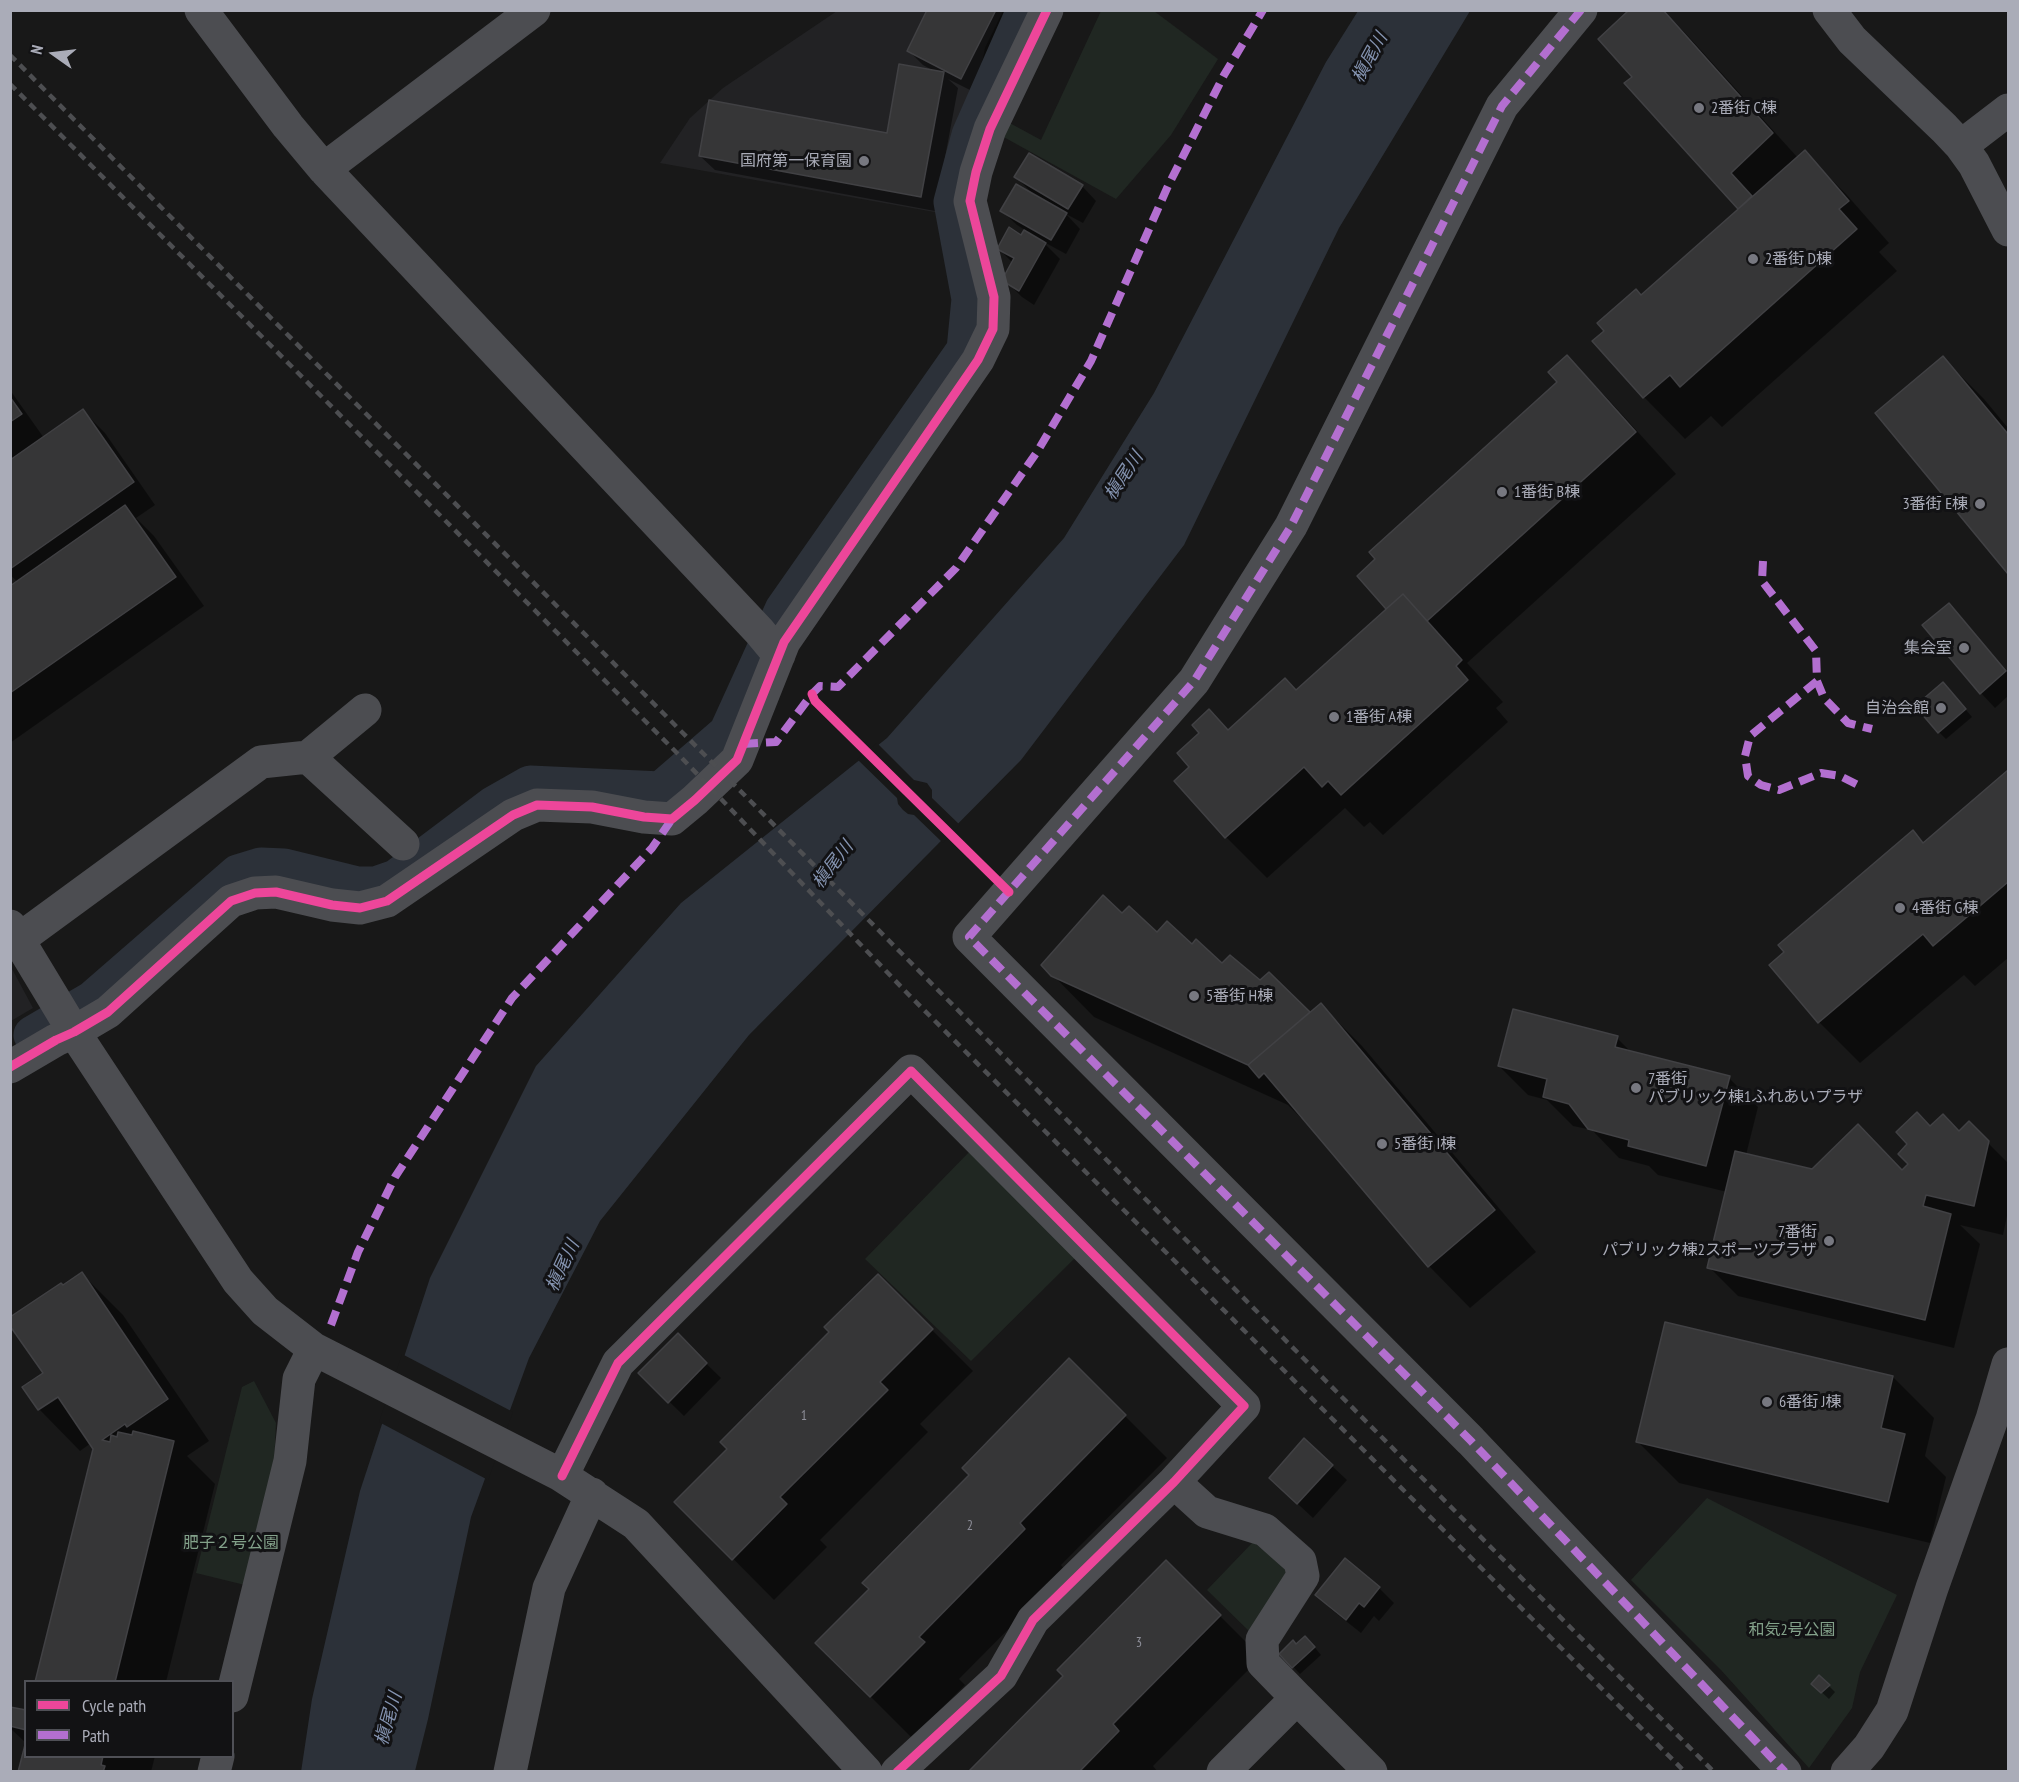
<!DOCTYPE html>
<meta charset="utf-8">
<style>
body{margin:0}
#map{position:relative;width:2019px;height:1782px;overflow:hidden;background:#181818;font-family:"PT Sans Narrow",sans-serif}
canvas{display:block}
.frame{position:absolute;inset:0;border:12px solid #aaacb8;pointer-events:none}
.legend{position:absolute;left:24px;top:1680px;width:210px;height:78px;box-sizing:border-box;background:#121214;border:2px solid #4f5056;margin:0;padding:8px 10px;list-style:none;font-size:18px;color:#aaacb8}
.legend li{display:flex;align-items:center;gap:12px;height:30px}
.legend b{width:30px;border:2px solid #4f5056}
.north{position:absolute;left:24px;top:24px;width:60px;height:60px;-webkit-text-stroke:4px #121214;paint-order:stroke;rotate:284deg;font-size:16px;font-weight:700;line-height:24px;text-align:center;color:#aaacb8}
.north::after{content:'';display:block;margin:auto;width:21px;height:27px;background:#aaacb8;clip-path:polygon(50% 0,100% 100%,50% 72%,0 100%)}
</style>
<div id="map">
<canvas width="2019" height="1782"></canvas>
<div class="frame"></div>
<ul class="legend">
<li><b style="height:8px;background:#ed469a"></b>Cycle path</li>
<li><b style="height:8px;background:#b36fd0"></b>Path</li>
</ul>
<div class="north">N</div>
</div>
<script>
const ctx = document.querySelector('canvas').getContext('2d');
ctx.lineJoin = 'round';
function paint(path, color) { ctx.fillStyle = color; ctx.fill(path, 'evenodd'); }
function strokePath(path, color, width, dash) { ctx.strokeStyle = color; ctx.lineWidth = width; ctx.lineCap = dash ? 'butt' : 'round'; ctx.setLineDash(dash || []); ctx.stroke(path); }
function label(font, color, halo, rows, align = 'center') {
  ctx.font = font + ' "PT Sans Narrow","Noto Sans JP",sans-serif'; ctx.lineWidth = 6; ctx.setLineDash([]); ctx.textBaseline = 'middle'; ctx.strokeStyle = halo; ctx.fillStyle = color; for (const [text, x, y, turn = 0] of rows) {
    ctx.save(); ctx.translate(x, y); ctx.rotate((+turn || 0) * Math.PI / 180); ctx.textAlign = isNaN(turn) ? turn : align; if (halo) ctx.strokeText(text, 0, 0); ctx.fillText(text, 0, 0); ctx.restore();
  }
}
const built = new Path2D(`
 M837 11H1003L985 48 980 74 951 153 940 213 660 163 690 118 723 88Z
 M11 967 33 1008 11 1021H10Z`);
const green = new Path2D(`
 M1101 11H1154L1218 59 1171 135 1116 199 1000 135 1006 121 1041 140Z
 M972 1149 1077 1256 971 1361 865 1259Z
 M254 1381 276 1423 273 1485 249 1586 196 1573 242 1387Z
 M1707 1498 1897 1595 1860 1672 1852 1708 1809 1768 1721 1670 1631 1580Z
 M1253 1542 1285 1567 1286 1573 1251 1633 1207 1590Z`);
const water = new Path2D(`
 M1358 11H1470L1339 228 1184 545 1021 760 749 1035 600 1221 529 1358 471 1517 428 1719 415 1771 301 1772 312 1699 360 1491 430 1278 536 1066 681 903 887 738 1064 538 1154 393 1326 62Z`);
const pier = new Path2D(`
 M877 743 914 780 927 783 932 790V798L960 825 943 843 914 815 908 814 903 810 898 804 897 798 857 759Z
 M402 1354 513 1412 488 1480 379 1422Z`);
const shadow = new Path2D(`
 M929 10H1018L976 93 948 79 958 88 935 211 715 170 700 156 888 135 934 71 923 65 908 50Z
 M1663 10 1689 37 1798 158 1804 152 1846 194 1889 243 1879 252 1897 271 1722 427 1711 416 1685 439 1644 397 1641 297 1740 209 1627 84 1634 77Z
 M1016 177 1082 186 1096 201 1083 223 1066 214 1080 229 1066 254 1042 241 1060 259 1034 305 1022 297 1007 282 1013 263 999 249 1022 237 1025 230 1017 225 1002 211 1034 195Z
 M1567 357 1608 399 1676 474 1467 663 1503 702 1496 708 1508 722 1383 835 1370 822 1364 827 1345 808 1267 878 1226 837 1191 767 1209 711 1229 731 1296 692 1388 609 1359 576 1559 382Z
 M1943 358 1984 399 2008 428V571L1877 413Z
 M10 390 44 438 83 411 105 433 155 505 136 518 154 536 204 606 10 743V588L18 582 10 575Z
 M1949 605 2008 673V696L1995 708 1981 693Z
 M1950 691 1972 717 1946 739 1939 732Z
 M2008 772V958L1975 986 1964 975 1860 1063 1819 1022 1913 832 1924 843Z
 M1122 915 1157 934 1192 946 1222 965 1260 982 1269 974 1310 1015 1321 1005 1362 1046 1536 1252 1470 1308 1429 1266 1302 1117 1301 1118 1288 1105 1094 1017 1043 965Z
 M1617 1038 1632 1053 1729 1078 1758 1107 1746 1155 1812 1171 1903 1172 1910 1164 1930 1128 1960 1133 1969 1124 2008 1163V1211L2003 1235 1960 1225 1980 1244 1954 1348 1738 1296 1709 1267 1727 1192 1658 1175 1649 1166 1619 1158 1592 1130 1573 1126 1547 1100 1528 1095 1499 1066Z
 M82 1274 123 1315 209 1441 187 1456 215 1484 166 1682H37L95 1448 91 1443 80 1451 39 1409 63 1287Z
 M878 1276 973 1371 920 1424 928 1432 820 1540 827 1547 774 1600 677 1502 729 1449 831 1332Z
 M678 1336 721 1378 684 1416 640 1373Z
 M1069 1360 1167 1458 1061 1565 1066 1571 959 1679 965 1685 912 1738 817 1643 871 1589Z
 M1893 1377 1934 1418 1925 1456 1946 1477 1930 1543 1679 1483 1638 1442Z
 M1332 1466 1347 1480 1313 1518 1285 1492Z
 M1345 1561 1379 1588 1394 1603 1379 1621 1374 1616 1361 1633 1332 1610 1317 1595Z
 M1166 1562 1261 1657 1153 1766 1158 1772H970L1065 1676Z
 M1312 1644 1321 1655 1300 1674 1281 1654 1296 1646Z
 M1813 1684 1829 1686 1835 1692 1829 1699Z
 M10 1711 26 1712V1743L10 1728Z
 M26 1756H155L151 1772H20Z`);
const canal = new Path2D(`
 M33 1035 93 1000 238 874 261 867 284 868 357 886H376L396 879 493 806 530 785 661 791 728 733 784 610 966 350 971 299 953 202 971 135 1026 10`);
const building = new Path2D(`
 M927 10H996L961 79 907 51Z
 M1629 10H1663L1773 133 1731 173 1752 196 1738 209 1624 83 1632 77 1598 39Z
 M899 64 944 72 921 197 699 156 709 100 887 133Z
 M1805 150 1849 201 1839 209 1857 229 1680 387 1670 375 1643 398 1592 341 1604 331 1597 323 1636 289 1641 295Z
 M1029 153 1083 185 1068 209 1014 177Z
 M1016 184 1067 213 1051 240 1000 211Z
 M1009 227 1021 235 1024 230 1046 243 1019 291 1006 283 1003 278 1014 258 997 249Z
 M1567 355 1636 432 1427 621 1403 594 1386 609 1357 576 1375 559 1369 552 1557 382 1548 372Z
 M1943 356 2008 434V574L1875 413Z
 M10 397 22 414 10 422Z
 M83 409 134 482 10 569V460Z
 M125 505 176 577 10 693V586Z
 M1403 594 1462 660 1456 666 1468 680 1341 795 1328 781 1322 787 1304 767 1225 838 1174 781 1189 767 1177 753 1199 733 1192 725 1209 709 1228 730 1285 678 1296 690Z
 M1949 603 2006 671 1980 694 1922 625Z
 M1943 682 1966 709 1938 733 1915 706Z
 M2008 770V882L1933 946 1923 934 1818 1023 1769 965 1784 952 1778 945 1913 830 1923 843Z
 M1103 895 1122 913 1129 906 1157 932 1167 921 1192 944 1196 939 1222 963 1230 955 1260 980 1269 972 1310 1012 1248 1065 1051 976 1041 965Z
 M1321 1003 1495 1210 1428 1267 1264 1073 1259 1078 1248 1065Z
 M1513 1009 1618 1036 1615 1047 1730 1076 1706 1166 1628 1146 1629 1140 1588 1129 1569 1104 1543 1097 1547 1079 1498 1066Z
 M1917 1112 1930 1126 1943 1114 1959 1131 1969 1121 1989 1141 1974 1206 1926 1195 1923 1206 1951 1214 1925 1320 1707 1268 1735 1151 1812 1169 1858 1124 1902 1170 1908 1164 1898 1154 1907 1144 1896 1132Z
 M82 1272 168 1399 127 1427 125 1424 102 1440 110 1442 111 1435 117 1437 118 1432 132 1435 133 1431 174 1441 115 1682H35L93 1449 58 1397 38 1410 22 1387 43 1373 10 1326V1317L61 1283 63 1285Z
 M878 1274 933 1329 880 1382 888 1390 780 1497 787 1504 732 1560 674 1502 727 1449 720 1442 829 1332 824 1327Z
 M1665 1322 1893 1376 1881 1428 1905 1434 1888 1502 1636 1442Z
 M678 1333 707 1363 668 1403 638 1373Z
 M1069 1358 1126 1415 1020 1523 1025 1529 919 1637 925 1642 870 1697 815 1643 869 1589 862 1583 969 1475 962 1468Z
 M1304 1438 1333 1465 1297 1504 1269 1478Z
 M1345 1558 1380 1587 1364 1607 1359 1603 1346 1620 1315 1595Z
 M1166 1560 1221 1615 1113 1724 1119 1731 1079 1772H968L1063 1676 1057 1670Z
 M1305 1636 1315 1647 1292 1668 1279 1654 1293 1640 1296 1644Z
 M1819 1675 1830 1685 1821 1693 1811 1684Z
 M10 1707 26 1710V1730L10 1726Z
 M26 1741V1756H103L101 1765 105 1766 103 1772H18Z`);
const street = new Path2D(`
 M201 10 288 126 324 169 759 631 779 655
 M1581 10 1502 106 1291 526 1194 681 969 937 1471 1441 1785 1772
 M1829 10 1852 40 1944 128 1961 146 1974 164 2008 230
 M1961 146 2008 110
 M324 169 534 10
 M308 757 403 844
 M10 926 74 1032 238 1281 265 1311 314 1349 559 1474 636 1524 866 1772
 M18 940 261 762 308 757 365 710
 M10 1067 56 1040 74 1032 108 1012 231 901 255 893 276 892 332 905 360 908 387 901 513 815 537 805 592 807 644 817 672 819 695 800 737 760 784 642 978 360 993 329 994 297 970 201 976 172 990 129 1047 10
 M562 1476 618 1363 911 1071 1244 1406 1174 1482 1033 1620 1001 1676 897 1772
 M1174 1482 1207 1512 1265 1530 1300 1561 1303 1576 1262 1640 1263 1663 1297 1698 1223 1772
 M232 1696 290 1461 299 1379 314 1349
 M1297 1698 1371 1772
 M214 1772 218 1756
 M510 1772 549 1588 592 1494`);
const secondary = new Path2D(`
 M1847 1772 1869 1747 1892 1711 1932 1588 1992 1419 2008 1364`);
const rail = new Path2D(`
 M10 55 1714 1772
 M10 84 676 752 909 995 1685 1772`);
const quiet = new Path2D(`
 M1581 10 1502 106 1291 526 1194 681 969 937 1471 1441 1785 1772
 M1763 561 1762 581 1816 651 1817 681 1824 698 1848 723 1872 729
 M1817 681 1750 736 1745 756 1748 776 1761 785 1779 790 1821 773 1840 776 1862 787
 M743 744 776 742 812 694 820 686 838 687 956 568 1037 452 1091 361 1168 186 1224 75 1263 10
 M331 1325 358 1252 395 1177 512 998 652 848 672 819
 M2007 1373H2008`);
const cycleway = new Path2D(`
 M812 694 815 701 1009 892
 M10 1067 56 1040 74 1032 108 1012 231 901 255 893 276 892 332 905 360 908 387 901 513 815 537 805 592 807 644 817 672 819 695 800 737 760 784 642 978 360 993 329 994 297 970 201 976 172 990 129 1047 10
 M562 1476 618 1363 911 1071 1244 1406 1174 1482 1033 1620 1001 1676 897 1772`);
const markers = [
 [1699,108,6,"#777880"],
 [864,161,6,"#777880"],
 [1753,259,6,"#777880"],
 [1502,492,6,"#777880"],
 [1980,504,6,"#777880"],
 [1964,648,6,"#777880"],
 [1941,708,6,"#777880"],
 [1334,717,6,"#777880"],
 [1900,908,6,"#777880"],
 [1194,996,6,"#777880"],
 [1636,1088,6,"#777880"],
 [1382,1144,6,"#777880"],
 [1829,1241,6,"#777880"],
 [1767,1402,6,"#777880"]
];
const numberNames = [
 ["1",804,1416],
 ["2",970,1526],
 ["3",1139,1643]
];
const poiNames = [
 ["2番街 C棟",1711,108],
 ["国府第一保育園",852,161,"right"],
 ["2番街 D棟",1765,259],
 ["1番街 B棟",1514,492],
 ["3番街 E棟",1968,504,"right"],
 ["集会室",1952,648,"right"],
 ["自治会館",1929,708,"right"],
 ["1番街 A棟",1346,717],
 ["4番街 G棟",1912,908],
 ["5番街 H棟",1206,996],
 ["7番街",1648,1079],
 ["パブリック棟1ふれあいプラザ",1648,1097],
 ["5番街 I棟",1394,1144],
 ["7番街",1817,1232,"right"],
 ["パブリック棟2スポーツプラザ",1817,1250,"right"],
 ["6番街 J棟",1779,1402]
];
const parkNames = [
 ["肥子２号公園",231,1543],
 ["和気2号公園",1792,1630]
];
const waterNames = [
 ["槇尾川",1370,58,-61],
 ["槇尾川",1124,476,-56],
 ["槇尾川",833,865,-52],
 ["槇尾川",563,1266,-65],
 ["槇尾川",389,1719,-74]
];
paint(built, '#222224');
paint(green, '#202722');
paint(water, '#2c3139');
paint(pier, '#181818');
paint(shadow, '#0007');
strokePath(canal, '#2c3139', 39);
paint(building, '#363637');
strokePath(building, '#414144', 1.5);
strokePath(street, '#4c4d51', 33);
strokePath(secondary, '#4b4b4f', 33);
strokePath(rail, '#4d4e51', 4.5, [8, 6]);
strokePath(quiet, '#b36fd0', 8, [15, 8]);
strokePath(cycleway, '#ed469a', 9);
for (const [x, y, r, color] of markers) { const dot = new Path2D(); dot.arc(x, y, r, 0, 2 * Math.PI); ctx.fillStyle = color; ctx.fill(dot); strokePath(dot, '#121214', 2); }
label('14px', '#8d8e98', null, numberNames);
label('16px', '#aaacb8', '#121214', poiNames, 'left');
label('16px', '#83a18a', '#121214', parkNames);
label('italic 18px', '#8493b0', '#121214', waterNames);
</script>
